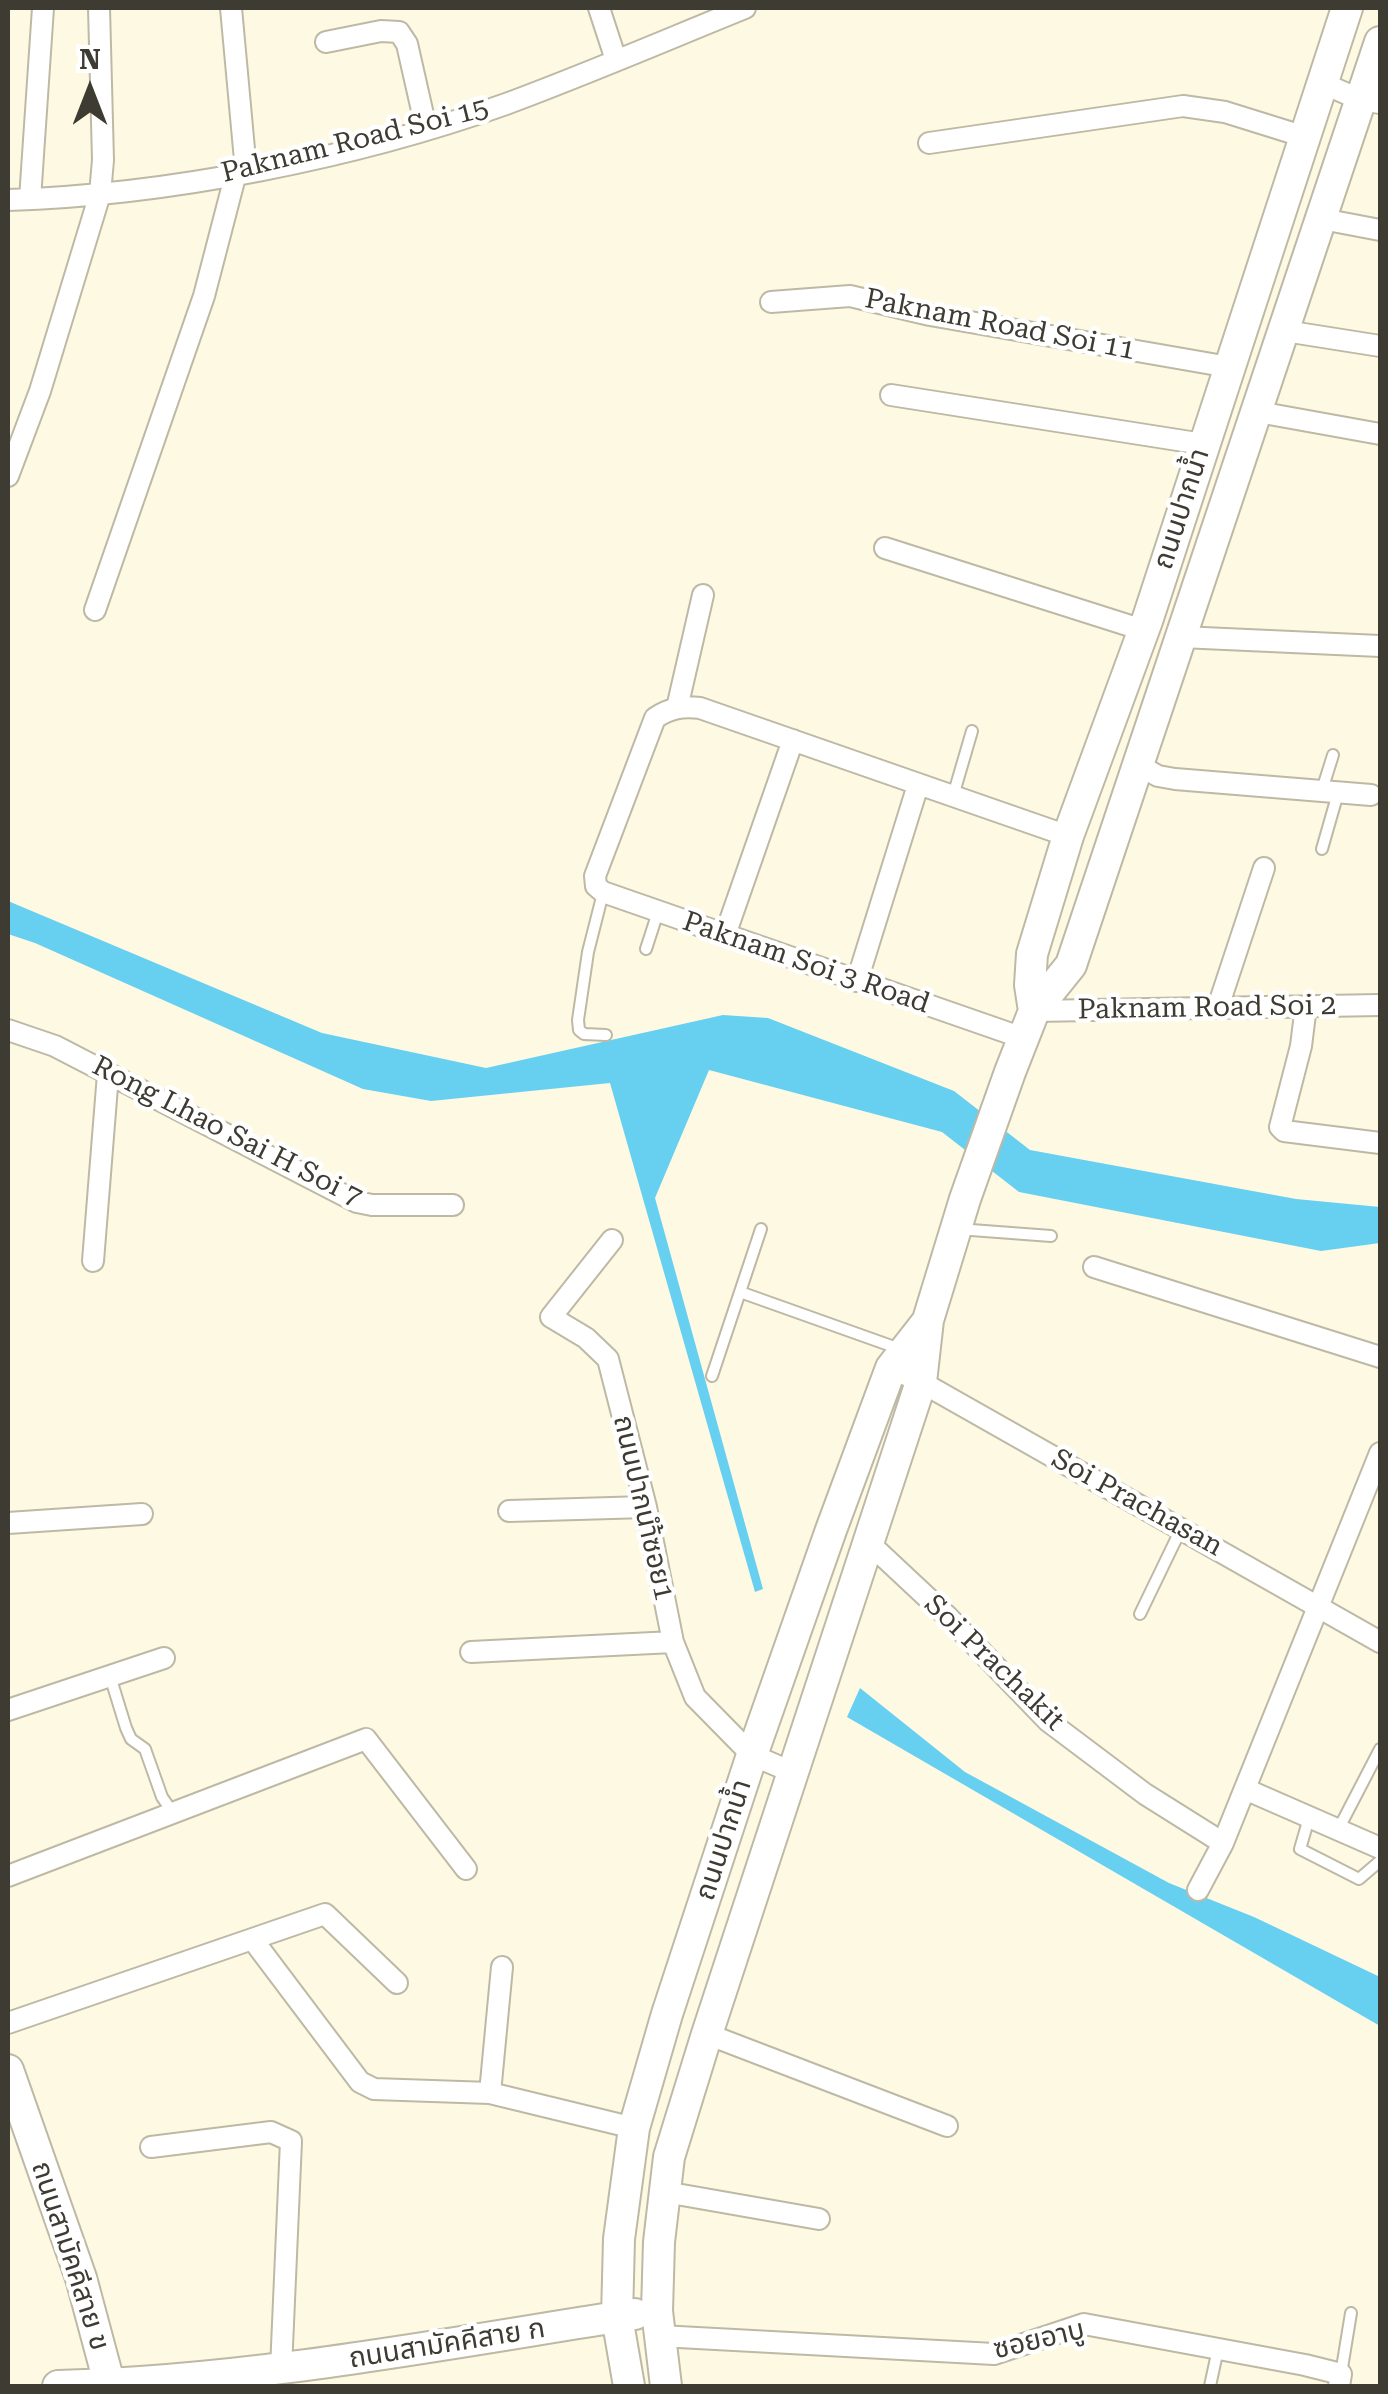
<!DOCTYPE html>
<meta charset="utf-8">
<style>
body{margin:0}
#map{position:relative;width:1388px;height:2394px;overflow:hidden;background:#fef9e3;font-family:"Roboto Serif",serif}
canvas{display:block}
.frame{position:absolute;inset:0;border:10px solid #3d3b32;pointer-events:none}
.north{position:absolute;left:40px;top:40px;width:100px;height:100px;-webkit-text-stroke:8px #fff;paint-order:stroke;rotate:0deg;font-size:28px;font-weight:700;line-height:40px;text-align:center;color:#3d3b32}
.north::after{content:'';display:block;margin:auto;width:35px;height:45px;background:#3d3b32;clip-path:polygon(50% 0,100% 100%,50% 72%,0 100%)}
</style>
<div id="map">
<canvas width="1388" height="2394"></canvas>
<div class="frame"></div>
<div class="north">N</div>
</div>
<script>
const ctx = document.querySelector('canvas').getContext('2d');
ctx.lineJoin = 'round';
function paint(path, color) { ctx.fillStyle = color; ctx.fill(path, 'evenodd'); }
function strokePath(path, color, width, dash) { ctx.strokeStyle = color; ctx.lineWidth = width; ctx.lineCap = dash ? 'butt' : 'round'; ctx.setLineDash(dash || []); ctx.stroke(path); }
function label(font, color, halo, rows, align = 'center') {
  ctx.font = font + ' "Roboto Serif","Noto Sans Thai",serif'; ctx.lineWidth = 9; ctx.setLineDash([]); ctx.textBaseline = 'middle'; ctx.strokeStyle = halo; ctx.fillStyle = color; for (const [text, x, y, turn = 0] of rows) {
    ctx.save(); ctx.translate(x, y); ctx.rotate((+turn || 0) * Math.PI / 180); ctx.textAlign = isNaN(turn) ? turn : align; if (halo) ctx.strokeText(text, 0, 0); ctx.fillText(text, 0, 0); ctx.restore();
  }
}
const water = new Path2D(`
 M8 901 322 1033 486 1068 723 1015 768 1018 954 1091 1030 1150 1296 1199 1380 1207V1243L1321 1251 1019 1192 942 1132 709 1070 655 1198 763 1589 755 1592 610 1083 431 1101 363 1089 35 943 8 934Z
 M860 1688 965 1772 1169 1883 1254 1917 1380 1977V2026L847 1717Z`);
const lane = new Path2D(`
 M1322 790 1333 755
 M953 796 972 731
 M1322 849 1338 793
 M603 893 588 952 578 1020 579 1030 584 1034 606 1035
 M646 949 658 912
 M958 1229 1051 1236
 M740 1292 900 1349
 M712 1376 761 1229
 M1140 1614 1181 1529
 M110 1676 126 1728 131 1739 145 1749 162 1797 173 1813
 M1309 1818 1300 1849 1359 1879 1380 1861
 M1338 1830 1380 1749
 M1341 2374 1351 2313
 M1210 2386 1218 2349`);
const street = new Path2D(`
 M231 8 246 171
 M599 8 616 60
 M326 42 381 31 399 32 407 44 426 128
 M1322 83 1361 100 1380 103
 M929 143 1183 106 1225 112 1302 136
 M30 199 43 8
 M8 200C168 195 355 158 506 104 587 74 666 40 745 8
 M1322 219 1380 230
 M771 302 850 296 930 315 1229 367
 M1285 331 1380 346
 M891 395 1203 444
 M1258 412 1380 434
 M8 476 40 391 100 194 103 160 99 8
 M885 548 1143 630
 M95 610 204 296 236 173
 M1181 637 1380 646
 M677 708 703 595
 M1140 766 1158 776 1175 779 1371 795
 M725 935 793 740
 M857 981 918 785
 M1306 1006 1301 1046 1280 1127 1284 1131 1380 1143
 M1218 1007 1264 868
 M1034 1011 1380 1005
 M8 1030 55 1046 357 1202 372 1205H453
 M1023 1038 603 892 596 886 595 876 655 718C670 708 682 706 700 708L1068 836
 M612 1240 551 1317 586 1338 608 1359 646 1507 673 1642 695 1697 752 1755 792 1772
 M93 1261 108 1074
 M1094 1267 1380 1357
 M891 1368 921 1382 1380 1642
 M509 1511 646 1507
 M8 1523 142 1514
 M869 1543 947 1616 1048 1721 1145 1794 1223 1843
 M471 1652 673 1642
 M8 1710 164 1658
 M1245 1789 1380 1848
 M8 1876 366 1739 466 1869
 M1198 1890 1223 1843 1380 1453
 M253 1940 360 2082 374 2089 490 2093 634 2128
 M8 2023 325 1914 397 1983
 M707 2034 947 2126
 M490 2093 502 1967
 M151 2147 271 2132 291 2141 281 2369
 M665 2192 819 2219
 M660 2336 994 2354 1084 2324 1305 2365 1341 2374 1339 2386`);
const secondary = new Path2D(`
 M1034 1011 1030 985 1032 954 1068 836 1147 621 1347 8
 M8 2070 81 2278 110 2386
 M58 2386C252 2381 443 2344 635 2314
 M629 2386 617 2317 619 2239 634 2128 667 2014 752 1755 831 1530 891 1368 927 1322
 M666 2386 657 2311 659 2242 669 2157 707 2034 921 1382 928 1320 965 1199 1010 1072 1034 1011 1071 965 1380 42`);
const streetNames = [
 ["Paknam Road Soi 15",355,141,-14],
 ["Paknam Road Soi 11",1000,325,11],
 ["ถนนปากน้ำ",1182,509,-72],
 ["Paknam Soi 3 Road",806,963,19],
 ["Paknam Road Soi 2",1207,1008,-1],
 ["Rong Lhao Sai H Soi 7",227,1132,27],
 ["Soi Prachasan",1137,1503,29],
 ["ถนนปากนำ้ซอย1",643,1508,77],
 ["Soi Prachakit",994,1663,44],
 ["ถนนปากน้ำ",724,1840,-72],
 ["ถนนสามัคคีสาย ข",70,2256,72],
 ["ซอยอาบู",1039,2340,-13],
 ["ถนนสามัคคีสาย ก",447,2344,-9]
];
paint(water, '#67d0f0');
strokePath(lane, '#beb9a5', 14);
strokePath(street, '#beb9a5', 24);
strokePath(secondary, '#beb9a5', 34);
strokePath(lane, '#fff', 10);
strokePath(street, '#fff', 20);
strokePath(secondary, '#fff', 30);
label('28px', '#3d3b32', '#fff', streetNames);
</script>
